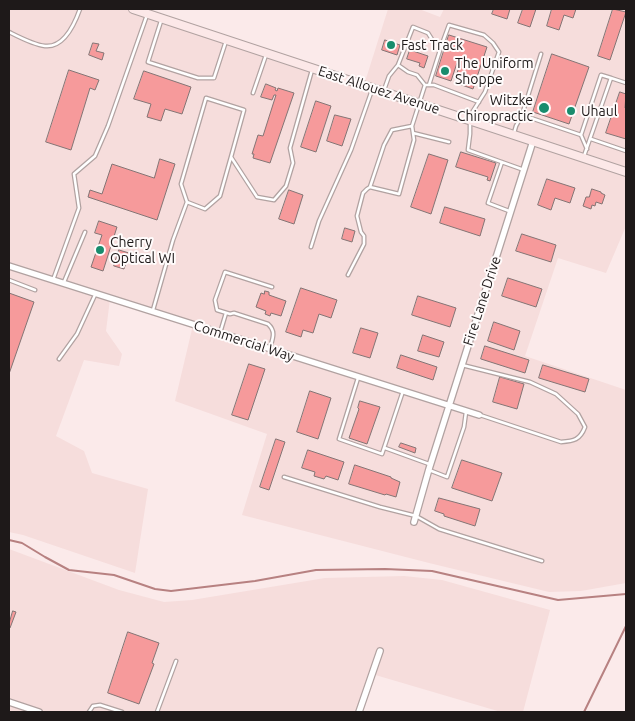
<!DOCTYPE html>
<style>
body{margin:0}
#map{position:relative;width:635px;height:721px;overflow:hidden;background:#fbeaea;font-family:Ubuntu,sans-serif}
canvas{display:block}
.frame{position:absolute;inset:0;border:10px solid #1e1919;pointer-events:none}
</style>
<div id="map">
<canvas width="635" height="721"></canvas>
<div class="frame"></div>
</div>
<script>
const ctx = document.querySelector('canvas').getContext('2d');
ctx.lineJoin = 'round';
function paint(path, color) { ctx.fillStyle = color; ctx.fill(path, 'evenodd'); }
function strokePath(path, color, width, dash) { ctx.strokeStyle = color; ctx.lineWidth = width; ctx.lineCap = dash ? 'butt' : 'round'; ctx.setLineDash(dash || []); ctx.stroke(path); }
function label(font, color, halo, rows, align = 'center') {
  ctx.font = font + ' Ubuntu,sans-serif'; ctx.lineWidth = 4; ctx.setLineDash([]); ctx.textBaseline = 'middle'; ctx.strokeStyle = halo; ctx.fillStyle = color; for (const [text, x, y, turn = 0] of rows) {
    ctx.save(); ctx.translate(x, y); ctx.rotate((+turn || 0) * Math.PI / 180); ctx.textAlign = isNaN(turn) ? turn : align; if (halo) ctx.strokeText(text, 0, 0); ctx.fillText(text, 0, 0); ctx.restore();
  }
}
const built = new Path2D(`
 M9 9H133L364 85 388 9H419L440 17 444 9H626V226L606 273 558 258 525 356 626 390V583L581 591 549 592 429 563 242 515 267 434 175 401 193 325 110 299 106 331 122 354 119 366 84 360 56 436 84 451 92 473 148 489 135 573 23 535 9 532Z
 M9 549 119 590 164 602 192 600 325 578 404 576 442 580 550 610 523 712H501L372 674 359 712H9Z`);
const stream = new Path2D(`
 M9 540 22 543 45 557 69 570 114 575 155 589 171 591 255 581 316 570 385 569 432 571 558 600 626 594
 M584 712 626 626`);
const building = new Path2D(`
 M494 9H510L507 19 492 14Z
 M523 9H536L530 27 518 23Z
 M552 9H576L573 18 564 15 559 30 547 26Z
 M613 9 626 12 610 60 598 56Z
 M449 35 487 47 473 89 459 84 460 81 455 79 460 64 457 63 451 81 436 76Z
 M385 40 400 45 397 55 382 50Z
 M93 43 99 44 96 51 104 53 102 60 89 55Z
 M410 50 428 56 424 68 419 66 420 63 407 59Z
 M552 54 589 67 569 124 533 112Z
 M69 70 99 80 95 90 90 88 71 150 46 142Z
 M144 71 191 87 182 114 165 109 161 121 147 117 151 104 134 99Z
 M266 84 276 88 275 90 277 91 278 88 294 93 270 163 253 158 254 154H252L258 135 263 136 276 95H274L272 100 261 97Z
 M620 92 626 94 625 108H626V139L606 133Z
 M316 101 331 106 316 152 301 147Z
 M335 115 351 119 342 146 327 141Z
 M461 152 496 163 490 181 487 180 488 177 456 167Z
 M429 154 448 160 431 214 411 207Z
 M160 159 175 164 157 220 88 197 90 190 102 194 112 164 154 178Z
 M547 179 575 188 570 203 555 198 551 210 538 205Z
 M592 189 601 192V193L605 195 602 204 596 202 595 206 592 205 591 209 583 206 586 197H589Z
 M289 190 303 195 294 224 279 219Z
 M445 207 485 219 480 236 440 223Z
 M99 221 117 227 103 271 91 267 102 235 95 233Z
 M345 228 355 231 352 242 342 239Z
 M522 234 556 245 551 262 516 251Z
 M119 250 129 253 124 269 114 266Z
 M508 278 542 289 536 307 502 296Z
 M301 288 337 300 331 318 319 314 313 333 303 330 301 337 286 332Z
 M265 291 269 292V295L286 301 281 316 271 313 270 316 265 314 266 311 256 307 261 293 264 294Z
 M9 293 34 302 9 374Z
 M418 296 456 308 450 327 412 315Z
 M494 322 520 331 514 350 488 341Z
 M361 328 378 333 370 358 353 353Z
 M423 335 444 342 439 357 418 351Z
 M485 346 529 360 525 373 481 359Z
 M401 355 437 367 433 380 397 368Z
 M249 364 265 369 248 420 232 415Z
 M543 365 589 379 585 392 539 378Z
 M500 377 524 384 517 409 493 402Z
 M310 391 331 398 318 439 297 432Z
 M360 401 380 407 367 444 349 438 359 409 358 408Z
 M276 439 285 442 269 490 260 487Z
 M401 443 416 448 415 453 399 447Z
 M308 450 344 462 338 480 326 476 324 479 314 476 315 472 302 468Z
 M462 460 502 473 492 501 452 488Z
 M355 465 391 477V478L400 482 396 497 386 494 385 495 349 484Z
 M439 498 480 509 475 526 444 516V514L435 511Z
 M13 611 16 612 10 628H9V624Z
 M128 632 159 643 152 663 154 664 139 704 108 693Z`);
const lane = new Path2D(`
 M161 21 148 62 198 78H214L226 41
 M9 32C19 37 34 45 45 46 64 48 75 23 80 9
 M398 65 408 72 417 75 425 85
 M429 85 442 44
 M384 90 389 76 398 65 413 27 428 33 433 41 442 44 449 25 484 35 493 43 499 52 485 92 473 111 470 120V134L468 150 524 170
 M253 93 266 55
 M522 115 581 135
 M412 126 414 140 399 194 370 187 384 145 392 130 412 126 425 85H434L479 102
 M413 133 449 142
 M514 133 516 126 522 115 541 54
 M591 139 626 151
 M587 149 581 135 601 75 611 78
 M584 156 611 78 626 83
 M502 162 488 203 509 211
 M187 202 205 209 220 196 231 157
 M311 247 319 221 351 150 372 90
 M348 275 364 244V236L361 232 357 216 363 193 367 189 370 187
 M9 280 35 290
 M53 280 79 208 74 174 95 156 108 126 147 15
 M64 282 85 232
 M153 310 173 240 187 202 181 184 206 98 244 110 231 157 257 197 274 200 286 186 293 163 290 148 312 70
 M220 333 226 313
 M270 348C273 338 276 331 268 324L234 313 230 314 217 310 215 300 225 272 272 287
 M59 359 77 334 95 295
 M462 365 530 382 556 394 578 414 585 427C580 440 574 441 561 442L480 415
 M358 378 339 439 382 454 403 391
 M385 448 429 464
 M429 470 447 477 464 427 466 412
 M284 477 380 507 416 516 439 529 542 561
 M89 712 93 706 100 705 122 712
 M157 712 176 661`);
const street = new Path2D(`
 M9 266 479 415
 M414 522 429 469 533 141
 M9 702 39 712
 M359 712 380 651`);
const secondary = new Path2D(`
 M133 9 626 172`);
const markers = [
 [391,45,5,"#198c6d"],
 [445,71,5,"#198c6d"],
 [544,108,6,"#198c6d"],
 [571,111,5,"#198c6d"],
 [100,250,5,"#198c6d"]
];
const poiNames = [
 ["Fast Track",401,45],
 ["The Uniform",455,63],
 ["Shoppe",455,79],
 ["Witzke",533,100,"right"],
 ["Chiropractic",533,116,"right"],
 ["Uhaul",581,111],
 ["Cherry",110,242],
 ["Optical WI",110,258]
];
const streetNames = [
 ["East Allouez Avenue",379,90,18],
 ["Fire Lane Drive",482,301,-72],
 ["Commercial Way",244,341,18]
];
paint(built, '#f6dddc');
strokePath(stream, '#b78181', 2);
paint(building, '#f69a9b');
strokePath(building, '#847575', 1);
strokePath(lane, '#b1a2a1', 5);
strokePath(street, '#b1a2a1', 8);
strokePath(secondary, '#b1a2a1', 10);
strokePath(lane, '#fff', 2.5);
strokePath(street, '#fff', 5.5);
strokePath(secondary, '#fce8e8', 8);
for (const [x, y, r, color] of markers) { const dot = new Path2D(); dot.arc(x, y, r, 0, 2 * Math.PI); ctx.fillStyle = color; ctx.fill(dot); strokePath(dot, '#fffbfb', 2); }
label('14px', '#1e1919', '#fffbfb', poiNames, 'left');
label('14px', '#1e1919', '#fffbfb', streetNames);
</script>
